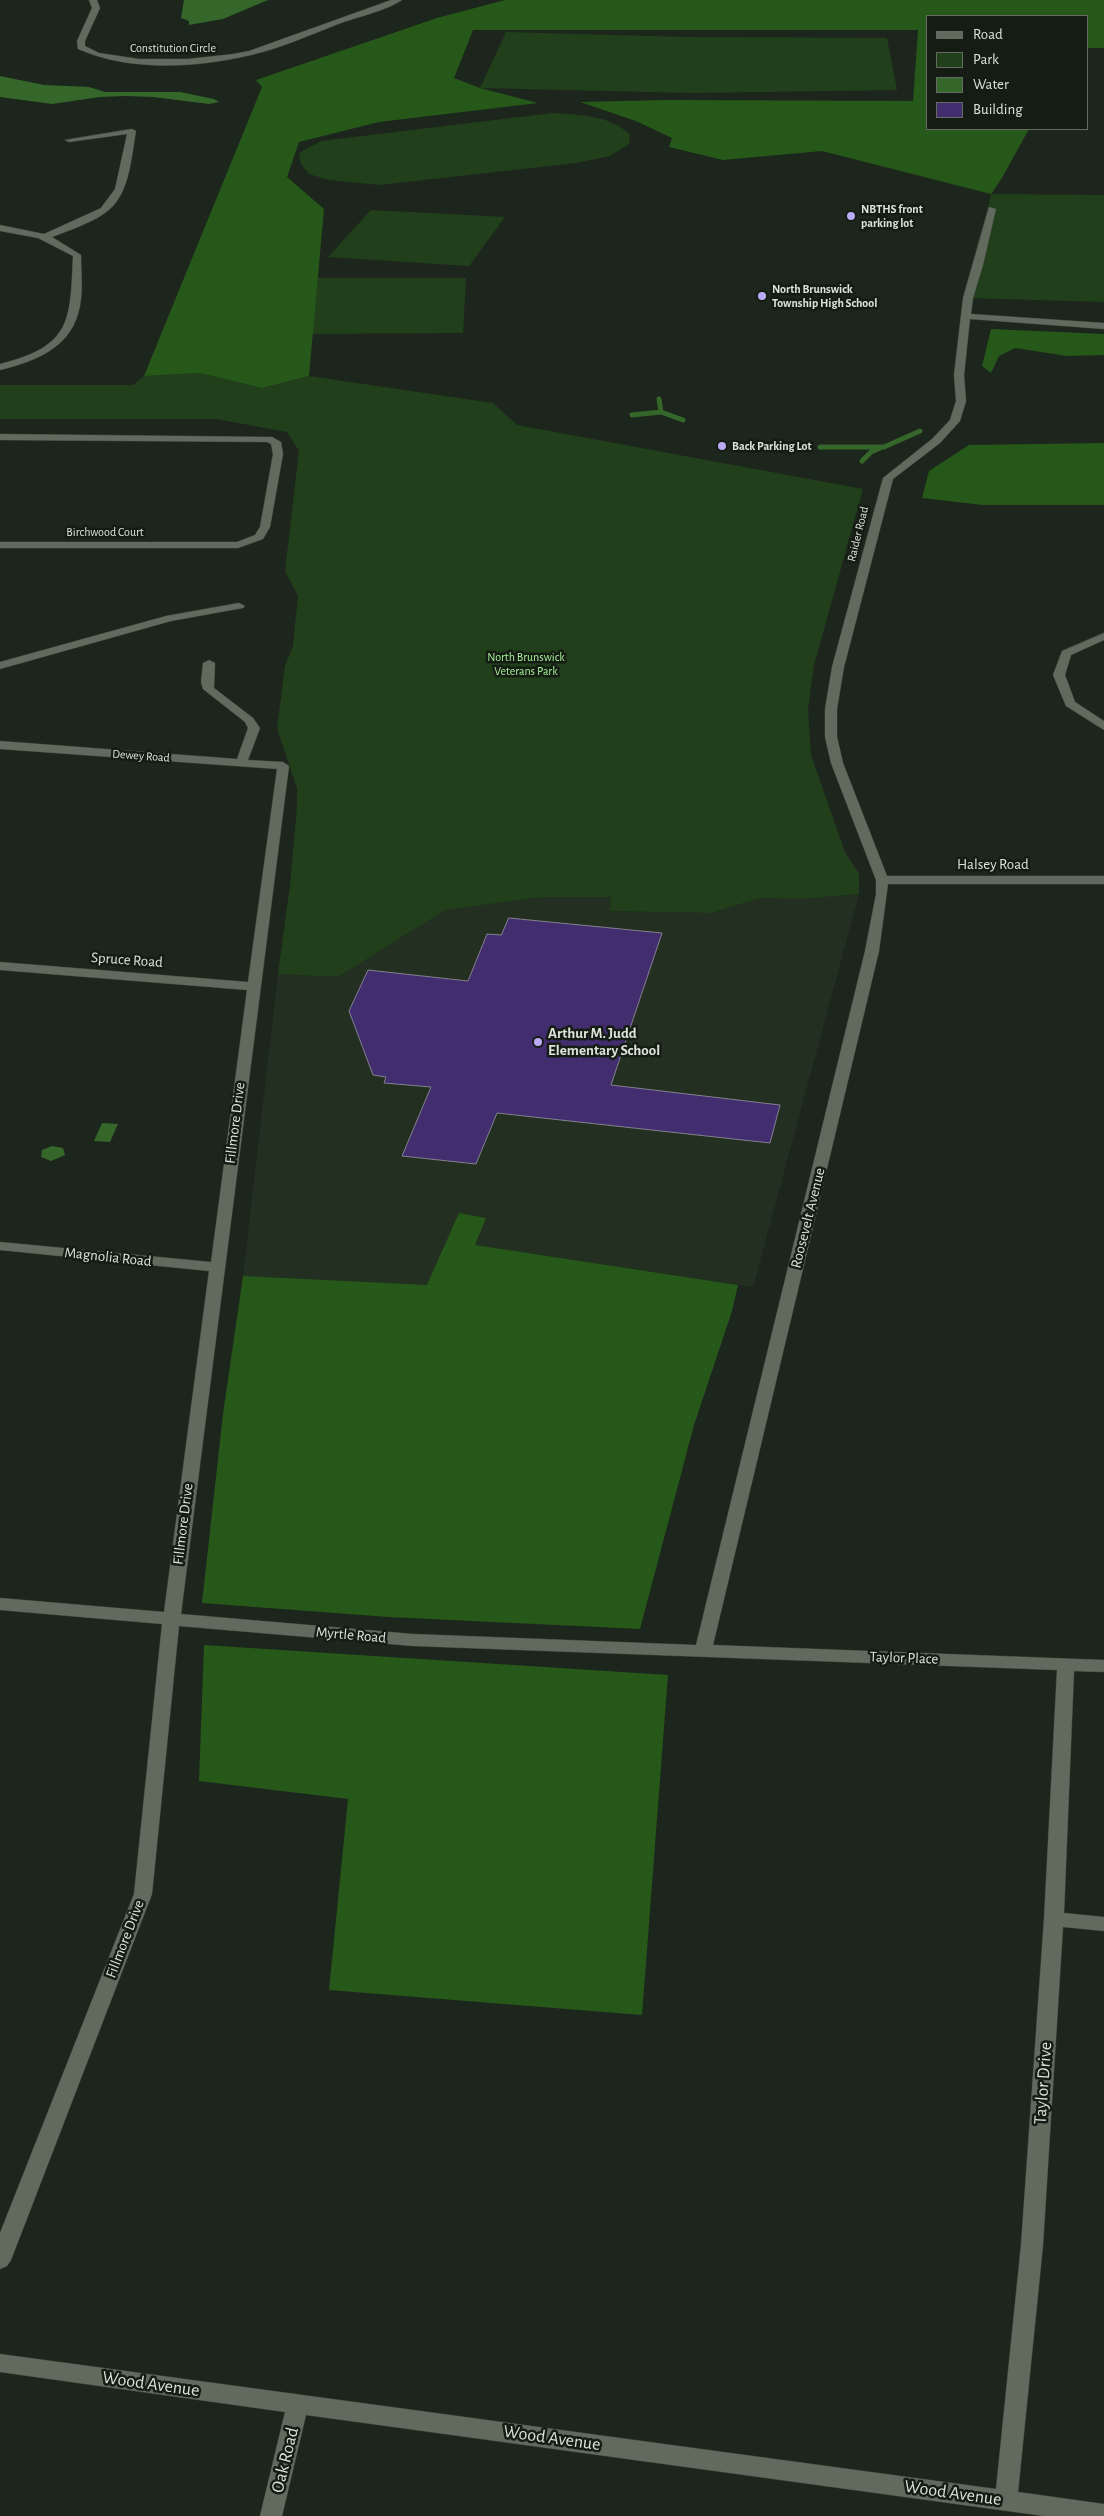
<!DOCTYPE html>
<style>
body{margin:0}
#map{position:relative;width:1104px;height:2516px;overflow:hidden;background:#1d261c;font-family:"Alegreya Sans",sans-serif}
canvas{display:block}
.legend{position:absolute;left:926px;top:15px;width:162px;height:115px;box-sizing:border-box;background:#141c13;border:1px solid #646b63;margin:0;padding:6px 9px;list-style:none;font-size:15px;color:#dce2db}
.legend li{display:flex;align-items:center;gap:10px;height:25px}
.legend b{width:25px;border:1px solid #646b63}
</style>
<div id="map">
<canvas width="1104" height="2516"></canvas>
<ul class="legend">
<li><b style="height:6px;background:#606b5e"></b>Road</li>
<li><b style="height:14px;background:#223f1c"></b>Park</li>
<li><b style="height:14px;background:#346729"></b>Water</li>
<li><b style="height:14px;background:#422e6f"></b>Building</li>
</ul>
</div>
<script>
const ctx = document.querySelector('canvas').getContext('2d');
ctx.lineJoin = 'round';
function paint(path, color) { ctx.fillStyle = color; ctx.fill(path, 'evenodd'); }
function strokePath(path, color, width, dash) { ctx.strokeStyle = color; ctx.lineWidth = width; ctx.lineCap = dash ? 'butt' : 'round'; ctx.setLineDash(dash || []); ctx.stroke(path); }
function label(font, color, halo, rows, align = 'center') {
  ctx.font = font + ' "Alegreya Sans",sans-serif'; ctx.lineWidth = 5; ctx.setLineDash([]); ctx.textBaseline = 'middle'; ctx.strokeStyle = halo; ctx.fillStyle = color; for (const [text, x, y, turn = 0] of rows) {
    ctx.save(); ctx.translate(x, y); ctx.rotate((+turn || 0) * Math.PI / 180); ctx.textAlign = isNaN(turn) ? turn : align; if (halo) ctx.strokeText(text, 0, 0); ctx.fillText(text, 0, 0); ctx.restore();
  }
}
const built = new Path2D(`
 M859 894 753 1287 474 1245 428 1286 243 1276 278 974 338 977 445 910 542 897H611L610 911 711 913 760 898 802 899Z`);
const green = new Path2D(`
 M506 32 689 37 887 38 897 90 693 93 480 88Z
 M553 113C581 115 608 115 630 134L629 144 610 156 576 163 379 185 329 180 309 174 301 164 299 153 321 141Z
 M991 194 1104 195V302L968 298Z
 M371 210 505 217 469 266 328 257Z
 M309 278H466L463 333 301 334Z
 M200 373 262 388 309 376 493 403 517 425 863 489 814 665 808 709 811 755 845 852 859 874V894L802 899 760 898 711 913 610 911 611 897H542L445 910 338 977 278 974 290 885 297 807V788L277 728 285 666 293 646 298 596 285 571 299 451 287 432 216 419H0V385H133L144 376Z`);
const forest = new Path2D(`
 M505 0H1104V48H1088V16H928V129H1029L1002 178 991 194 822 151 723 160 669 147 672 138 636 121 580 102 666 100 913 101 918 30H473L454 78 480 88 538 103 379 122 299 142 287 177 324 209 309 376 262 388 200 373 144 376 262 87 256 80 437 18Z
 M991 329 1104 334V355L1067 356 1015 348 999 356 991 373 982 366Z
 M1104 443V505H983L922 498 929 471 969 445Z
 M459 1213 486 1218 475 1245 738 1285 732 1311 694 1425 640 1629 388 1617 202 1603 223 1414 243 1276 427 1285Z
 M204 1645 668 1675 642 2015 329 1990 348 1799 199 1781Z`);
const water = new Path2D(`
 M184 0H268L223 19 189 25V21L181 18Z
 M0 76 44 85 89 87 105 92H180L214 99 219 102 209 104 153 97 126 96 100 97 52 104 0 97Z
 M102 1123 118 1124 110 1142 94 1141Z
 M52 1146 63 1148 65 1155 51 1161 41 1157 42 1150Z`);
const stream = new Path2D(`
 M659 399 661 412 683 420
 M632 415 661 412
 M820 447H884L920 431
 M862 461 871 452 880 448`);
const building = new Path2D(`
 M509 918 662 933 611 1085 780 1105 770 1143 497 1113 476 1164 402 1156 431 1087 384 1083 386 1077 373 1075 349 1011 368 970 468 981 487 934 501 935Z`);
const minor = new Path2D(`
 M89 0H97L100 8 85 41V46L99 53 139 59H188L233 54 249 51 391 0H402C388 10 358 17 341 23 312 34 282 48 251 55 197 68 130 72 78 49L77 41 92 8Z
 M132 129 136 131C131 158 130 196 105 213 89 224 70 230 52 237L81 255C81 274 84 295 78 314 68 349 33 362 0 370V364C72 346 70 321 73 256L38 238 0 231V225L44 234 101 208 115 189 127 134 69 142 65 140Z
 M989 207 996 209 983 265 973 298 971 314 1104 323V329L970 319 964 375 966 401 960 421 940 443 893 479 844 667 837 709V737L843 763 887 876H1104V884H888L879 951 713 1645 1104 1660V1672L1074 1671 1064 1913 1104 1917V1931L1063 1927 1043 2245 1018 2492 1104 2504V2516H1044L306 2415 282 2516H260L285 2412 0 2372V2354L996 2489 1021 2245 1044 1919 1057 1670 413 1646 179 1626 152 1894 11 2260 7 2266 0 2269V2233L134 1894 162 1624 0 1610V1598L164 1612 209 1271 0 1250V1242L211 1262 247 990 0 970V962L248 982 277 769 0 749V741L237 759 248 728 245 722 203 689 201 682 203 663 209 660 215 663 214 688 253 718 260 728 248 760 283 762 289 766 181 1614 413 1634 696 1645 865 951 876 894V880L831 763 825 737V709L832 667 883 478 932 439 950 420 956 401 954 375 963 298Z
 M0 434 272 437 281 442 283 454 270 527 263 539 238 548H0V542H237L255 535 260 527 273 454 271 444 267 442 0 440Z
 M239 603 245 606 243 608 171 621 0 669V662L166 616Z
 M1104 633V640L1071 655 1065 675 1075 702 1104 721V730L1066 706 1053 675 1062 651Z`);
const markers = [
 [851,216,5,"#bcaaf6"],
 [762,296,5,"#bcaaf6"],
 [722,446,5,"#bcaaf6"],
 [538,1042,5,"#bcaaf6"]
];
const farStreetnames = [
 ["Constitution Circle",173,48],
 ["Birchwood Court",105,532],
 ["Raider Road",858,534,-76],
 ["Dewey Road",141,756,4]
];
const farPoinames = [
 ["NBTHS front",861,209],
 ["parking lot",861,223],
 ["North Brunswick",772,289],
 ["Township High School",772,303],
 ["Back Parking Lot",732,446]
];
const farParknames = [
 ["North Brunswick",526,657],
 ["Veterans Park",526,671]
];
const streetNames = [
 ["Halsey Road",993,864],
 ["Spruce Road",127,960,4],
 ["Fillmore Drive",235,1123,-83],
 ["Roosevelt Avenue",808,1218,-76],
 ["Magnolia Road",108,1257,6],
 ["Fillmore Drive",183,1524,-83],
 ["Myrtle Road",351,1635,5],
 ["Taylor Place",904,1658,2],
 ["Fillmore Drive",125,1939,-69]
];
const poiNames = [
 ["Arthur M. Judd",548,1033],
 ["Elementary School",548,1050]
];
const nearStreetnames = [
 ["Taylor Drive",1043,2083,-86],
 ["Wood Avenue",151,2384,8],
 ["Wood Avenue",552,2438,8],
 ["Oak Road",285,2460,-76],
 ["Wood Avenue",953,2493,8]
];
paint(built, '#233021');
paint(green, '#223f1c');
paint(forest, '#26581a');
paint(water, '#346729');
strokePath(stream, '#346729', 5);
paint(building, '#422e6f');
strokePath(building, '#83808f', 1);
strokePath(minor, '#3a4239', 1);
paint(minor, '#606b5e');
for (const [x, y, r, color] of markers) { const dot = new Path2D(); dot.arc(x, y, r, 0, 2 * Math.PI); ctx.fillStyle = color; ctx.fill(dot); strokePath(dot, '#141c13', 2); }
label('12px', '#dce2db', '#141c13', farStreetnames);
label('bold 12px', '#dce2db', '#141c13', farPoinames, 'left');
label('12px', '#a5ee97', '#141c13', farParknames);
label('15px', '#dce2db', '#141c13', streetNames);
label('bold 15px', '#dce2db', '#141c13', poiNames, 'left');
label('18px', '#dce2db', '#141c13', nearStreetnames);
</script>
